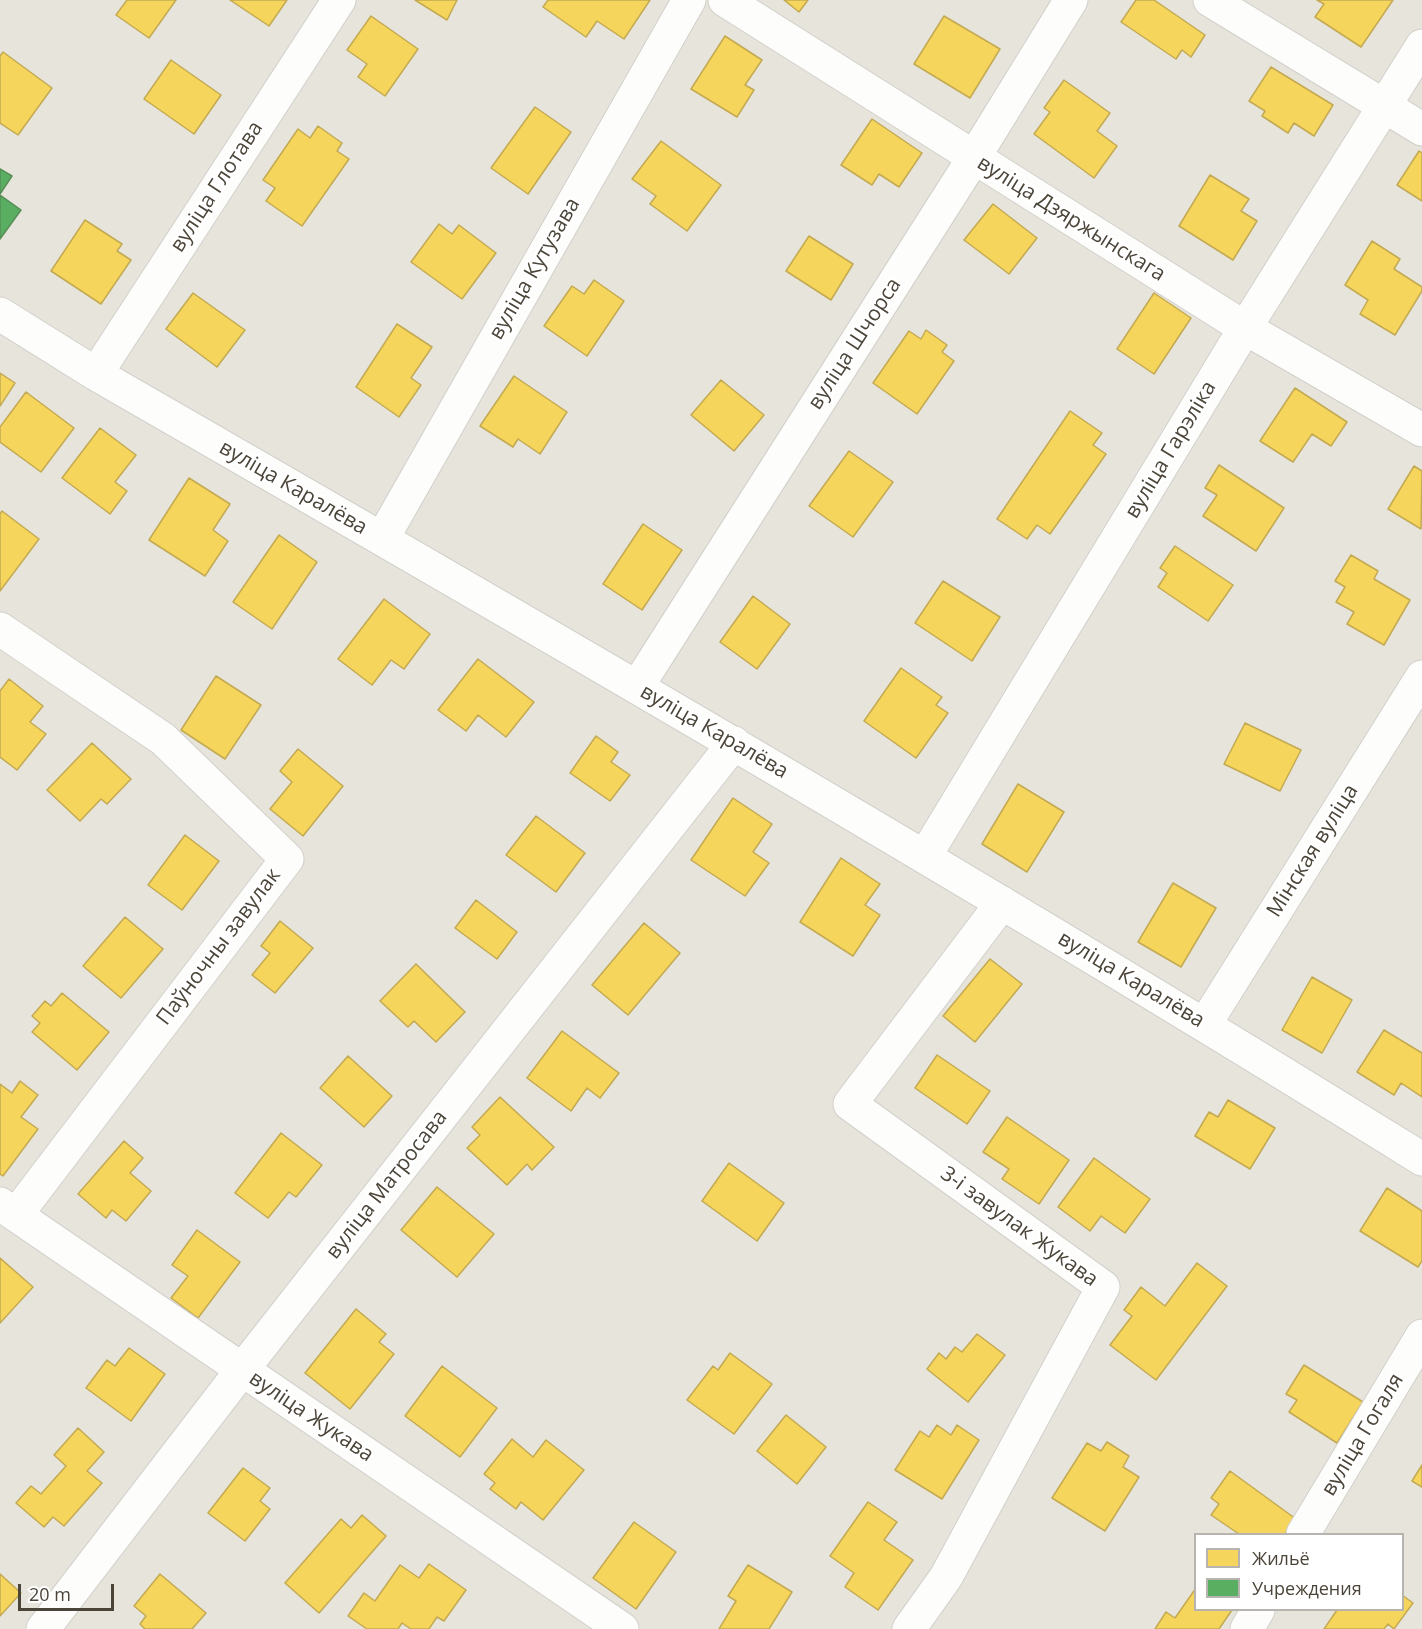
<!DOCTYPE html>
<meta charset="utf-8">
<style>
body{margin:0}
#map{position:relative;width:1422px;height:1629px;overflow:hidden;background:#f4f2ee;font-family:"Open Sans",sans-serif}
canvas{display:block}
.legend{position:absolute;left:1194px;top:1533px;width:210px;height:78px;box-sizing:border-box;background:#fff;border:2px solid #b7b4b0;margin:0;padding:8px 10px;list-style:none;font-size:18px;color:#4b4439}
.legend li{display:flex;align-items:center;gap:12px;height:30px}
.legend b{width:30px;border:2px solid #b7b4b0}
.scale{position:absolute;left:18px;top:1584px;width:96px;height:27px;box-sizing:border-box;border:3px solid #4b4439;border-top:0;padding-left:8px;font-size:18px;line-height:21px;white-space:nowrap;color:#4b4439;-webkit-text-stroke:4px #fff;paint-order:stroke}
</style>
<div id="map">
<canvas width="1422" height="1629"></canvas>
<ul class="legend">
<li><b style="height:16px;background:#f6d55c"></b>Жильё</li>
<li><b style="height:16px;background:#5aae61"></b>Учреждения</li>
</ul>
<div class="scale">20 m</div>
</div>
<script>
const ctx = document.querySelector('canvas').getContext('2d');
ctx.lineJoin = 'round';
function paint(path, color) { ctx.fillStyle = color; ctx.fill(path, 'evenodd'); }
function strokePath(path, color, width, dash) { ctx.strokeStyle = color; ctx.lineWidth = width; ctx.lineCap = dash ? 'butt' : 'round'; ctx.setLineDash(dash || []); ctx.stroke(path); }
function label(font, color, halo, rows, align = 'center') {
  ctx.font = font + ' "Open Sans",sans-serif'; ctx.lineWidth = 6; ctx.setLineDash([]); ctx.textBaseline = 'middle'; ctx.strokeStyle = halo; ctx.fillStyle = color; for (const [text, x, y, turn = 0] of rows) {
    ctx.save(); ctx.translate(x, y); ctx.rotate((+turn || 0) * Math.PI / 180); ctx.textAlign = isNaN(turn) ? turn : align; if (halo) ctx.strokeText(text, 0, 0); ctx.fillText(text, 0, 0); ctx.restore();
  }
}
const residential = new Path2D(`
 M0 0H1422V1629H0ZM1196 1534H1402V1610H1196Z`);
const homes = new Path2D(`
 M127 0H176L149 38 116 15Z
 M230 0H287L269 26Z
 M415 0H457L447 20Z
 M548 0H650L624 39 597 21 586 37 543 7Z
 M784 0H808L799 12Z
 M1136 0H1154L1205 35 1191 57 1182 50 1176 59 1121 22Z
 M1317 0H1393L1361 47 1315 17 1324 4Z
 M371 16 418 49 385 96 358 77 367 64 347 50Z
 M944 16 1000 49 970 98 914 64Z
 M725 36 762 60 745 85 754 90 737 117 691 89Z
 M3 52 52 88 18 135 0 123V56Z
 M171 60 221 95 194 134 144 99Z
 M1271 67 1333 105 1314 136 1294 123 1288 133 1262 116 1265 111 1249 101Z
 M1064 80 1110 113 1097 131 1117 146 1094 178 1034 134 1050 112 1044 108Z
 M535 107 571 132 528 194 491 168Z
 M872 119 922 153 899 187 879 174 872 185 841 165Z
 M318 126 342 143 337 151 349 159 302 226 266 201 275 188 263 180 298 129 310 138Z
 M661 141 721 185 687 231 650 204 656 196 632 179Z
 M1419 151 1422 153V201L1397 185Z
 M1210 175 1249 199 1241 211 1257 221 1233 260 1179 226Z
 M993 204 1037 238 1009 274 964 240Z
 M85 220 122 244 117 251 131 260 101 304 51 271Z
 M439 224 452 234 459 225 496 253 462 299 411 262Z
 M809 236 853 264 831 300 786 271Z
 M1372 241 1400 259 1394 269 1422 287V291L1395 335 1360 314 1368 300 1345 285Z
 M594 280 624 301 587 356 544 326 572 286 584 294Z
 M193 293 245 330 217 367 166 329Z
 M1154 293 1191 318 1154 374 1117 349Z
 M397 324 432 347 411 378 421 385 399 417 356 387Z
 M926 330 947 345 942 352 954 361 917 414 873 383 909 331 921 339Z
 M0 373 15 383 0 406Z
 M514 376 567 412 540 454 518 439 513 447 480 426Z
 M721 380 764 415 734 451 691 415Z
 M1295 388 1347 422 1331 446 1312 434 1293 462 1260 441Z
 M26 392 74 428 41 472 0 442V427Z
 M1070 411 1102 433 1093 445 1106 454 1050 534 1037 525 1027 539 997 519Z
 M100 428 136 455 115 482 127 491 110 514 62 478Z
 M849 451 893 482 853 537 809 506Z
 M1219 465 1284 508 1256 551 1203 516 1217 495 1205 488Z
 M1414 466 1422 471 1421 529 1388 509Z
 M189 478 230 504 213 530 228 541 205 576 149 540Z
 M2 511 39 539 0 591V514Z
 M643 524 682 550 642 610 603 584Z
 M279 535 317 562 272 629 233 602Z
 M1175 546 1233 585 1208 621 1158 587 1167 573 1160 568Z
 M1351 555 1378 571 1374 579 1410 600 1384 645 1347 624 1354 612 1336 602 1345 587 1335 581Z
 M943 581 1000 617 972 661 915 623Z
 M753 596 790 624 757 669 720 642Z
 M384 599 430 634 404 669 391 660 372 685 338 659Z
 M478 659 534 702 506 737 478 715 466 731 438 710Z
 M901 668 942 697 936 705 948 713 916 758 864 721Z
 M216 676 261 705 225 759 181 730Z
 M9 679 43 706 30 722 46 734 17 770 0 757V691Z
 M1245 723 1301 750 1280 791 1224 764Z
 M596 736 618 752 611 762 630 775 610 801 570 773Z
 M92 743 131 779 107 804 101 799 80 821 47 790Z
 M298 749 343 786 303 836 270 809 292 782 280 771Z
 M1018 784 1064 812 1027 872 982 844Z
 M733 798 772 824 753 852 769 863 745 896 691 860Z
 M536 816 585 853 556 892 506 855Z
 M185 835 219 861 182 910 148 885Z
 M841 858 880 884 865 905 880 915 853 956 800 922Z
 M1173 883 1216 908 1181 967 1138 942Z
 M476 900 517 932 497 959 455 928Z
 M125 917 163 949 121 998 83 966Z
 M280 921 313 948 275 993 252 975 270 953 261 946Z
 M644 923 680 953 628 1015 592 985Z
 M990 959 1022 984 975 1042 943 1016Z
 M416 964 465 1012 436 1042 414 1021 408 1027 380 1001Z
 M1312 977 1352 1000 1322 1053 1282 1030Z
 M62 993 109 1032 77 1070 32 1032 40 1023 32 1016 45 1001 51 1006Z
 M1384 1030 1422 1053V1097L1401 1083 1394 1095 1357 1072Z
 M562 1031 619 1073 600 1098 587 1088 571 1111 527 1078Z
 M937 1055 990 1091 967 1124 915 1088Z
 M348 1056 392 1096 364 1127 320 1088Z
 M20 1081 38 1095 21 1117 38 1129 3 1176 0 1174V1084L12 1093Z
 M500 1097 554 1147 532 1170 527 1164 507 1185 467 1148 480 1135 472 1127Z
 M1228 1100 1275 1128 1250 1169 1195 1136 1209 1112 1218 1117Z
 M1007 1117 1069 1160 1039 1204 1002 1179 1009 1169 983 1152Z
 M281 1133 322 1165 296 1197 289 1192 268 1218 235 1193Z
 M124 1141 143 1158 130 1173 151 1191 126 1221 112 1210 106 1218 78 1194Z
 M1094 1158 1150 1199 1125 1233 1101 1216 1090 1231 1058 1207Z
 M729 1163 784 1203 757 1241 702 1201Z
 M437 1187 494 1234 457 1277 401 1230Z
 M1387 1188 1422 1211V1261L1418 1267 1360 1231Z
 M197 1230 240 1262 198 1318 171 1298 188 1276 172 1265Z
 M0 1258 33 1287 0 1323Z
 M1197 1263 1227 1286 1156 1380 1110 1345 1132 1316 1124 1310 1141 1287 1165 1306Z
 M356 1309 386 1334 379 1342 394 1354 350 1409 305 1373Z
 M977 1334 1005 1355 968 1402 927 1369 939 1353 946 1359 955 1347 962 1352Z
 M129 1348 165 1374 131 1421 86 1388 107 1360 115 1366Z
 M730 1353 772 1384 734 1434 687 1400 713 1366 718 1370Z
 M1304 1365 1363 1402 1337 1443 1289 1412 1297 1400 1286 1394Z
 M442 1366 497 1408 460 1457 405 1416Z
 M786 1415 826 1447 797 1484 757 1451Z
 M937 1425 951 1435 957 1425 979 1440 942 1499 895 1470 920 1431 929 1437Z
 M78 1428 104 1452 87 1471 102 1483 64 1526 53 1517 44 1527 16 1503 31 1486 41 1494 66 1466 54 1455Z
 M512 1439 533 1457 546 1440 584 1470 543 1520 521 1502 516 1509 490 1489 495 1483 484 1474Z
 M1107 1442 1129 1456 1123 1467 1139 1477 1105 1531 1052 1498 1087 1443 1101 1451Z
 M1422 1465V1487L1412 1481Z
 M243 1468 270 1488 260 1501 270 1509 245 1541 208 1513Z
 M1230 1471 1296 1519 1285 1534H1239L1211 1515 1219 1504 1211 1498Z
 M868 1502 897 1522 884 1540 913 1560 878 1610 845 1587 854 1573 830 1556Z
 M362 1515 386 1536 319 1613 285 1583 341 1519 351 1528Z
 M634 1522 676 1552 636 1609 593 1578Z
 M429 1564 466 1590 444 1621 437 1617 429 1629H411L402 1623 398 1629H367L348 1616 364 1593 375 1601 400 1565 419 1578Z
 M748 1565 792 1592 769 1629H719L736 1601 728 1596Z
 M0 1574 21 1593 0 1616Z
 M160 1574 206 1613 192 1629H145L140 1624 146 1616 134 1606Z
 M1196 1588V1610H1232L1219 1629H1155L1166 1612 1175 1618Z
 M1402 1595 1413 1603 1394 1629 1388 1624 1384 1629H1324L1337 1610H1402Z`);
const public = new Path2D(`
 M0 169 12 176 0 194Z
 M0 195 21 210 0 239Z`);
const minor = new Path2D(`
 M725 0 1245 328 1422 430
 M1210 0 1422 129
 M0 314 96 374C541 630 986 888 1422 1159
 M96 374 339 0
 M382 539 689 0
 M0 629 163 739 287 859 16 1215
 M637 687 973 159 1071 0
 M925 856 1245 328 1422 46
 M1205 1024 1422 677
 M0 1204 622 1629
 M1303 1534 1422 1336
 M43 1629 242 1370 734 743
 M909 1629 946 1577 1103 1287 850 1104 1002 903
 M1247 1629 1258 1610`);
const streetNames = [
 ["вуліца Глотава",217,187,-57],
 ["вуліца Дзяржынскага",1071,219,32],
 ["вуліца Кутузава",535,269,-60],
 ["вуліца Шчорса",855,344,-57],
 ["вуліца Гарэліка",1171,450,-59],
 ["вуліца Каралёва",293,488,30],
 ["вуліца Каралёва",714,732,30],
 ["Мінская вуліца",1313,851,-58],
 ["Паўночны завулак",219,947,-53],
 ["вуліца Каралёва",1131,980,31],
 ["вуліца Матросава",387,1185,-52],
 ["3-і завулак Жукава",1019,1227,36],
 ["вуліца Жукава",311,1417,34],
 ["вуліца Гогаля",1363,1435,-59]
];
paint(residential, '#e7e4dc');
paint(homes, '#f6d55c');
strokePath(homes, '#c3aa52', 1.5);
paint(public, '#5aae61');
strokePath(public, '#568e55', 1.5);
strokePath(minor, '#d2d0cb', 35);
strokePath(minor, '#fdfdfc', 33);
label('21px', '#4b4439', '#fff', streetNames);
</script>
